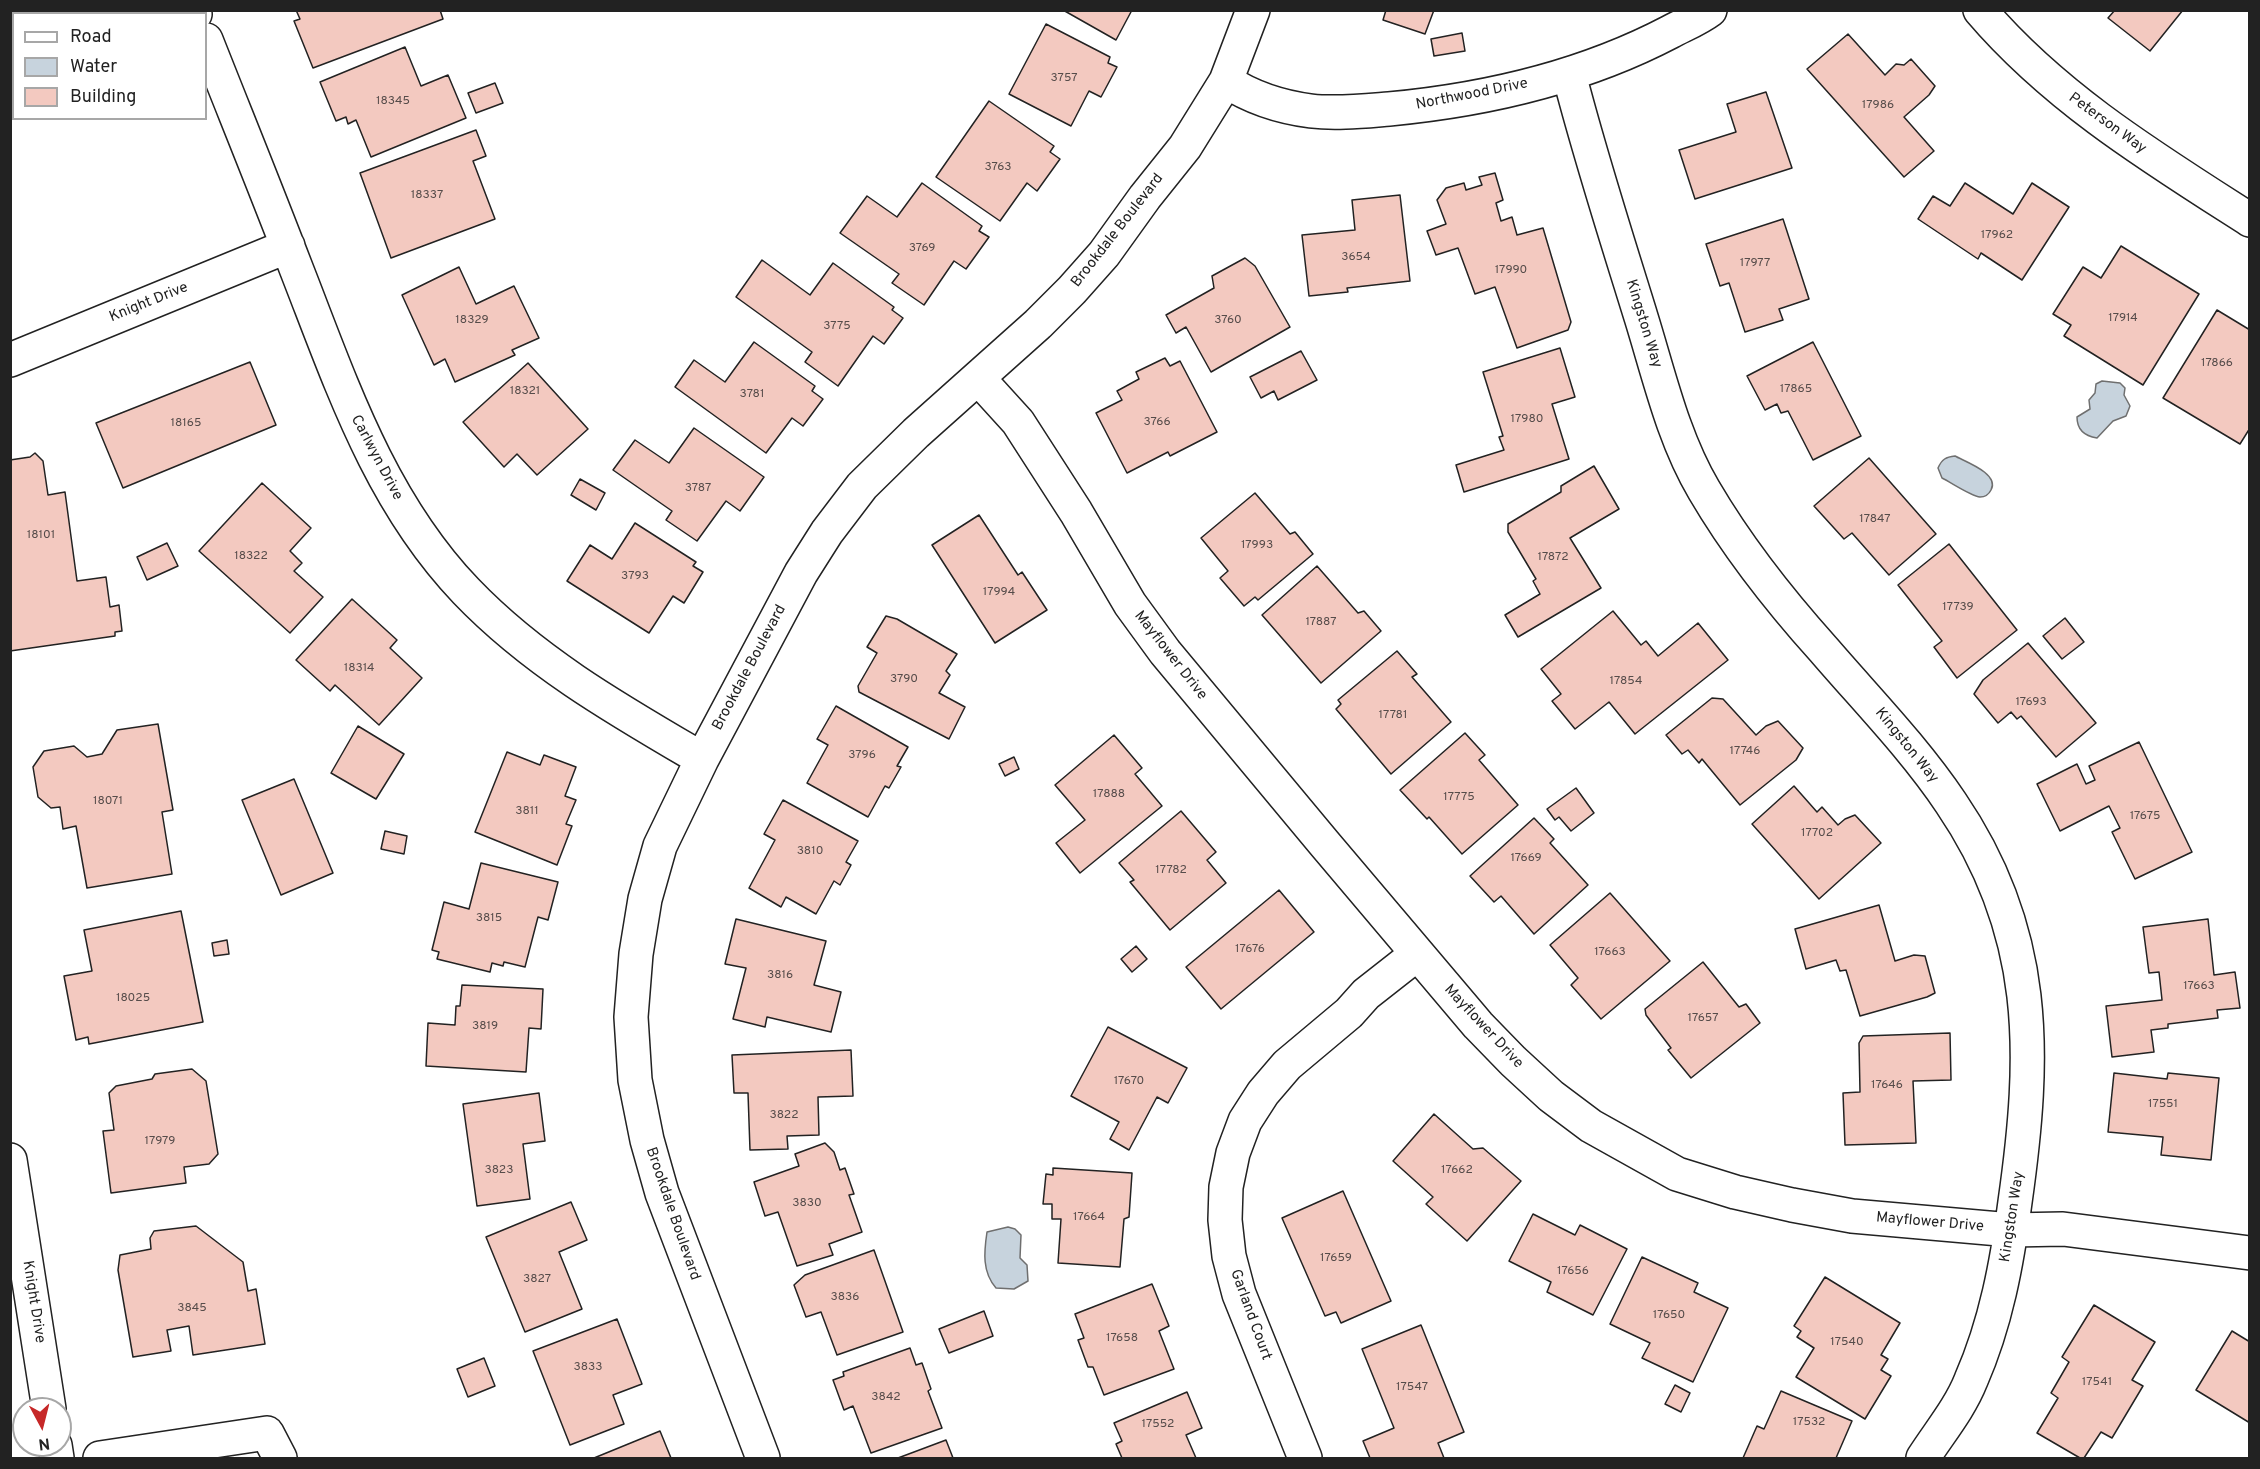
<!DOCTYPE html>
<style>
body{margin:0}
#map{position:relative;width:2260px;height:1469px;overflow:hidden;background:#fff;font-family:Overpass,sans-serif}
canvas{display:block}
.frame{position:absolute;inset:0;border:12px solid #222;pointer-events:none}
.legend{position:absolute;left:12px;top:12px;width:195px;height:108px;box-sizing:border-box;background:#fff;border:2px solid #a7a7a7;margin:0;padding:8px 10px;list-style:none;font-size:18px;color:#222}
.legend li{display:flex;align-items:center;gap:12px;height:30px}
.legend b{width:30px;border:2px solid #a7a7a7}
.north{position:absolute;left:12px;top:1397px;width:60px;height:60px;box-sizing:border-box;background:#fff;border:2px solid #a7a7a7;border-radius:50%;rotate:173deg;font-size:16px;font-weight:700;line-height:24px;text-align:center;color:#222}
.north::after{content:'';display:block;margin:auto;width:21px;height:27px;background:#c62828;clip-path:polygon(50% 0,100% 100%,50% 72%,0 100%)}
</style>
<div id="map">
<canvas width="2260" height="1469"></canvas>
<div class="frame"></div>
<ul class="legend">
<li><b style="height:8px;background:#fff"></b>Road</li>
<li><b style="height:16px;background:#c7d3dd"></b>Water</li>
<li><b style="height:16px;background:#f3c9c0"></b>Building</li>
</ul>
<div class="north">N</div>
</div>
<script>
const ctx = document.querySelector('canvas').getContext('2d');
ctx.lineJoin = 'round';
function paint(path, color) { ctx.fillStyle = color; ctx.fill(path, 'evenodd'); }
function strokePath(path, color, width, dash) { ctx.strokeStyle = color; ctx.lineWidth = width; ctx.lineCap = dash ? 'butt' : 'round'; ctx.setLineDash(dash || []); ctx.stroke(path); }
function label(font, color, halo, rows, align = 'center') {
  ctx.font = font + ' Overpass,sans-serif'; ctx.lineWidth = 4.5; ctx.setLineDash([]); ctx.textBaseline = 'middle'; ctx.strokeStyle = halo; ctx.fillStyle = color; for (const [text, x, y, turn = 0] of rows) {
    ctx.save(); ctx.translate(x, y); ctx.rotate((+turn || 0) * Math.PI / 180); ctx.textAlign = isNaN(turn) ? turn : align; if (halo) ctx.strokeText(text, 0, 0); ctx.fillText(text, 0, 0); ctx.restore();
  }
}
const water = new Path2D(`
 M2102 381 2120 383 2125 388 2124 395 2130 406 2126 416 2113 421 2097 438C2084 436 2077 430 2077 417L2090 409 2089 400 2095 393 2096 384Z
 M1955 456C1966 462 2000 474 1991 490 1989 494 1985 497 1980 497 1971 496 1952 483 1942 478L1938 468C1942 459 1946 457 1955 456Z
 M1008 1227 1015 1229 1021 1235 1020 1258 1027 1265 1028 1281 1014 1289 996 1288C982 1272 984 1252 987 1232Z`);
const building = new Path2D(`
 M296 10H440L443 19 313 68 294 21 300 19Z
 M1063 10H1132L1116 40Z
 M1386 10H1434L1425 34 1383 20Z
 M2115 10H2183L2150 51 2108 18Z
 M1046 24 1110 57 1108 63 1117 67 1101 97 1089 91 1071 126 1009 94Z
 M1462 33 1465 51 1434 56 1431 39Z
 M1848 34 1885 75 1896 64 1904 65 1911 59 1935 86 1929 95 1904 117 1934 151 1904 177 1807 69Z
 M405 47 421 86 448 75 466 118 371 157 356 120 348 124 346 117 336 121 320 82Z
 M495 83 503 103 476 113 468 93Z
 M1766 92 1792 168 1695 199 1679 150 1736 132 1727 104Z
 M989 101 1054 146 1050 152 1060 159 1037 191 1027 183 1000 221 936 177Z
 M476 130 486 156 473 161 495 219 391 258 360 173Z
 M1495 173 1503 200 1496 203 1501 221 1512 217 1517 235 1543 228 1571 322 1568 330 1517 348 1495 287 1475 294 1458 248 1436 255 1427 231 1446 224 1437 200 1446 188 1464 183 1466 190 1482 185 1479 177Z
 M922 183 982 226 979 231 989 237 966 269 954 261 924 305 892 283 899 274 840 233 867 196 897 217Z
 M1965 183 2013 214 2032 183 2069 207 2022 280 1981 253 1978 259 1918 219 1933 196 1950 206Z
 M1400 195 1410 281 1347 288 1348 292 1309 296 1302 235 1355 230 1352 200Z
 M1783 219 1809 299 1779 309 1783 320 1745 332 1729 283 1720 286 1706 244Z
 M2121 246 2199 294 2143 385 2064 336 2071 325 2053 314 2083 267 2101 278Z
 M1245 258 1255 266 1290 327 1211 372 1186 327 1176 333 1166 315 1214 288 1212 276Z
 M762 260 810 295 833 263 894 307 892 310 903 318 884 344 873 336 838 386 805 362 812 352 736 297Z
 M459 267 476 304 514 286 539 338 512 350 515 355 455 382 445 359 434 365 402 295Z
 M2217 310 2250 330V428L2240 444 2163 398Z
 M754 342 815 386 812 391 823 399 803 426 792 418 766 453 675 387 694 360 725 382Z
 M1813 342 1861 436 1813 460 1788 411 1781 413 1777 404 1765 410 1747 376Z
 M1560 348 1575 397 1552 404 1569 459 1464 492 1456 465 1504 450 1499 437 1503 436 1483 372Z
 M1301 351 1317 380 1278 400 1274 391 1261 398 1250 377Z
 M1165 358 1170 366 1180 361 1217 432 1170 456 1168 452 1127 473 1096 413 1122 400 1117 391 1139 379 1136 372Z
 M250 362 276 425 123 488 96 423Z
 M528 363 588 429 537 475 517 454 504 467 463 422Z
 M694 428 764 477 740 511 726 501 697 541 666 520 672 511 613 470 635 440 669 463Z
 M35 453 43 461 48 495 65 492 77 581 106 577 110 607 119 605 122 631 115 632V636L10 651V460L30 457Z
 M1869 458 1936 534 1889 575 1852 533 1844 539 1814 506Z
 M1594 466 1619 509 1570 538 1601 588 1518 637 1505 615 1540 594 1533 581 1536 579 1508 532V524L1561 492V486Z
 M580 479 605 493 596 510 571 495Z
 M262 483 311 528 290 551 302 563 294 571 323 597 290 633 199 551Z
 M1255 493 1290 534 1295 532 1313 554 1258 600 1255 597 1244 606 1220 578 1228 571 1201 538Z
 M979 515 1018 575 1022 572 1047 610 995 643 932 545Z
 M635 523 696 562 693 566 703 572 684 603 673 596 649 633 567 581 590 545 612 559Z
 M167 543 178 566 147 580 137 557Z
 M1949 544 2017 630 1957 678 1934 647 1942 641 1898 585Z
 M1317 566 1358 613 1364 611 1381 631 1321 683 1262 615Z
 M352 599 397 640 390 648 422 678 379 725 335 685 330 691 296 660Z
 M1613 611 1641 645 1646 641 1658 656 1698 623 1728 660 1635 734 1609 702 1575 729 1552 701 1561 694 1541 669Z
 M886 616 897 619 957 654 946 671 950 675 939 693 965 707 949 739 859 692 858 686 877 653 867 647Z
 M2065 618 2084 642 2062 659 2043 636Z
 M2028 643 2096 723 2056 757 2021 716 2017 719 2011 712 1998 723 1974 694 1983 680Z
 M1397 651 1417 674 1412 677 1451 722 1391 774 1336 709 1341 704 1338 700Z
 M1712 698 1723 699 1756 735 1766 726 1778 721 1803 748 1796 760 1740 805 1702 759 1699 763 1688 750 1682 754 1666 735Z
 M836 706 908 747 897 766 901 767 889 788 885 786 868 817 807 783 828 745 817 739Z
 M158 724 173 810 162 812 172 874 87 888 76 826 63 829 60 807 51 808 38 797 33 767 44 751 74 746 87 757 102 754 117 730Z
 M358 726 404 754 376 799 331 773Z
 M1465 733 1485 755 1479 760 1518 805 1462 854 1429 817 1427 819 1400 790Z
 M1114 735 1142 768 1135 774 1162 806 1080 873 1056 843 1085 820 1055 785Z
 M2139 742 2192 852 2135 879 2112 832 2120 828 2109 806 2060 831 2037 784 2077 764 2086 784 2095 780 2089 766Z
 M507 752 540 765 544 755 576 767 565 796 576 800 566 824 572 826 557 865 475 832Z
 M1014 757 1019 769 1005 776 999 764Z
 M294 779 333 873 281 895 242 800Z
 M1794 786 1817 812 1822 807 1838 825 1845 819 1855 815 1881 843 1819 899 1752 824Z
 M1576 788 1594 813 1571 831 1559 817 1555 820 1547 809Z
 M783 800 858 841 846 862 851 865 840 885 834 881 816 914 786 897 781 907 749 888 775 840 764 834Z
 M1181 811 1216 852 1207 860 1226 883 1170 930 1130 882 1134 880 1119 863Z
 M1534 818 1554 839 1550 843 1588 885 1534 934 1501 896 1494 902 1470 876Z
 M385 831 407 836 404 854 381 849Z
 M481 863 558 882 548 920 538 917 525 967 504 962 503 966 492 963 490 972 437 959 439 952 432 950 444 902 469 909Z
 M1279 890 1314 932 1221 1009 1186 967Z
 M1610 893 1670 961 1601 1019 1571 985 1578 978 1550 945Z
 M1879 905 1895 961 1914 955 1925 956 1935 993 1927 997 1860 1016 1846 970 1840 971 1836 960 1806 969 1795 929Z
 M181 911 203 1022 89 1044 88 1037 76 1040 64 976 92 971 84 930Z
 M736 919 826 941 814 985 841 992 831 1032 767 1017 765 1027 733 1019 746 968 725 964Z
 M2208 919 2214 975 2235 972 2240 1008 2217 1010 2218 1018 2168 1024V1028L2151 1030 2154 1052 2112 1057 2106 1006 2162 1000 2159 972 2149 973 2143 927Z
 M227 940 229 954 214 956 212 943Z
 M1136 946 1147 959 1132 972 1121 959Z
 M1703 962 1739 1007 1746 1004 1760 1023 1691 1078 1668 1050 1671 1048 1646 1015 1645 1009Z
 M462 985 543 989 541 1029 529 1028 526 1072 426 1066 428 1023 455 1025 456 1006H460Z
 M1108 1027 1187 1068 1168 1103 1157 1097 1129 1150 1110 1139 1119 1122 1071 1096Z
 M1950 1033 1951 1080 1913 1081 1916 1143 1845 1145 1843 1093 1860 1092 1859 1043 1863 1036Z
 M851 1050 853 1096 818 1097 819 1135 787 1136 788 1149 750 1150 748 1093H734L732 1055Z
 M192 1069 206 1081 218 1154 209 1164 184 1167 186 1183 111 1193 103 1131 114 1130 109 1093 116 1086 152 1079 155 1074Z
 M2114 1073 2167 1079 2168 1073 2219 1078 2211 1160 2161 1155 2163 1137 2108 1132Z
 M539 1093 545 1141 523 1144 530 1199 477 1206 463 1104Z
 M1434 1114 1473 1149 1483 1148 1521 1181 1467 1241 1426 1204 1433 1197 1393 1161Z
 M825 1143 834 1152 840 1170 845 1168 854 1194 849 1195 862 1232 829 1244 833 1255 797 1266 778 1212 765 1216 754 1182 799 1166 795 1154Z
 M1053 1168 1132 1173 1129 1217 1124 1219 1120 1267 1058 1263 1061 1219H1052V1204H1043L1046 1174 1053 1175Z
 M1343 1191 1391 1301 1341 1323 1336 1312 1325 1316 1282 1218Z
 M571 1202 587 1240 559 1252 582 1309 525 1332 486 1237Z
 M1533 1214 1575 1235 1580 1225 1627 1249 1593 1315 1547 1292 1551 1282 1509 1261Z
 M196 1226 243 1262 248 1291 256 1289 265 1344 193 1355 189 1326 167 1330 171 1351 133 1357 118 1270 120 1255 151 1249 150 1238 154 1231Z
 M874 1250 903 1332 837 1355 821 1312 806 1317 794 1285 805 1275Z
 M1642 1257 1698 1283 1694 1292 1728 1308 1693 1382 1642 1358 1650 1343 1610 1324Z
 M1825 1277 1900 1323 1881 1355 1888 1359 1881 1370 1891 1376 1865 1419 1796 1377 1814 1348 1797 1337 1801 1331 1794 1326Z
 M1152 1284 1169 1326 1159 1331 1174 1369 1104 1395 1093 1367H1088L1078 1340 1084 1338 1075 1314Z
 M2094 1305 2155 1342 2132 1380 2143 1386 2112 1438 2101 1432 2084 1458H2080L2037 1433 2058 1398 2051 1393 2069 1362 2062 1357Z
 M984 1311 993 1336 949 1353 939 1329Z
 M617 1319 642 1384 613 1395 624 1424 570 1445 533 1351Z
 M1421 1325 1464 1432 1438 1443 1444 1458H1370L1363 1441 1394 1428 1362 1349Z
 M2232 1331 2250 1342V1423L2196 1390Z
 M910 1348 916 1365 922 1363 931 1389 928 1391 942 1428 871 1453 853 1406 844 1410 833 1380 844 1376 843 1372Z
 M484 1358 495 1386 468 1397 457 1369Z
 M1675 1385 1690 1393 1681 1412 1665 1404Z
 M1781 1391 1852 1421 1836 1458H1743L1757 1426 1764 1429Z
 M1187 1392 1202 1428 1186 1435 1196 1458H1122L1116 1444 1122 1441 1114 1423Z
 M660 1431 671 1458H594Z
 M946 1440 953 1458H898Z`);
const street = new Path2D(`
 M194 10 195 14
 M1980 10C2055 98 2153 158 2250 220
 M206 40C236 116 267 192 296 268 341 383 379 500 466 591 534 662 618 710 702 759
 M1569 74C1590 156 1616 236 1641 317 1659 375 1673 438 1704 490 1738 548 1779 600 1824 650 1867 700 1914 748 1951 803 2039 932 2036 1054 2015 1202 2007 1263 1996 1323 1971 1380 1960 1408 1939 1433 1923 1458
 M1226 81C1252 98 1280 107 1311 111 1336 114 1364 111 1389 109 1485 100 1584 77 1670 32 1683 25 1698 19 1710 10
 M10 360 288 246
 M978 378 1018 422 1076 512 1130 604 1165 652 1324 843 1478 1025 1513 1061 1551 1096 1591 1126 1677 1174 1735 1192 1792 1205 1852 1216 2011 1230 2063 1229 2250 1253
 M10 1160 49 1409
 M55 1445 57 1458
 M100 1458 267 1433 280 1458
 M763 1458 662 1193 647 1140 635 1080 631 1017 636 954 645 899 660 846 702 759 801 573 827 532 862 486 916 433 1038 324 1072 290 1104 254 1145 197 1185 147 1226 81 1253 10
 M1305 1458 1239 1294 1229 1256 1225 1220 1226 1187 1233 1153 1245 1121 1263 1093 1287 1065 1349 1013 1366 994 1417 954`);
const numberNames = [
 ["3757",1064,79],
 ["18345",393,102],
 ["17986",1878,106],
 ["3763",998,168],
 ["18337",427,196],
 ["17962",1997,236],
 ["3769",922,249],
 ["3654",1356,258],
 ["17977",1755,264],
 ["17990",1511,271],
 ["17914",2123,319],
 ["18329",472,321],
 ["3760",1228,321],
 ["3775",837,327],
 ["17866",2217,364],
 ["17865",1796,390],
 ["18321",525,392],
 ["3781",752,395],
 ["17980",1527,420],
 ["3766",1157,423],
 ["18165",186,424],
 ["3787",698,489],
 ["17847",1875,520],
 ["18101",41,536],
 ["17993",1257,546],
 ["18322",251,557],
 ["17872",1553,558],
 ["3793",635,577],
 ["17994",999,593],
 ["17739",1958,608],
 ["17887",1321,623],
 ["18314",359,669],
 ["3790",904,680],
 ["17854",1626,682],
 ["17693",2031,703],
 ["17781",1393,716],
 ["17746",1745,752],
 ["3796",862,756],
 ["17888",1109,795],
 ["17775",1459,798],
 ["18071",108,802],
 ["3811",527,812],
 ["17675",2145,817],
 ["17702",1817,834],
 ["3810",810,852],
 ["17669",1526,859],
 ["17782",1171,871],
 ["3815",489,919],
 ["17676",1250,950],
 ["17663",1610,953],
 ["3816",780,976],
 ["17663",2199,987],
 ["18025",133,999],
 ["17657",1703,1019],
 ["3819",485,1027],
 ["17670",1129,1082],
 ["17646",1887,1086],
 ["17551",2163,1105],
 ["3822",784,1116],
 ["17979",160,1142],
 ["3823",499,1171],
 ["17662",1457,1171],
 ["3830",807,1204],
 ["17664",1089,1218],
 ["17659",1336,1259],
 ["17656",1573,1272],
 ["3827",537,1280],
 ["3836",845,1298],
 ["3845",192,1309],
 ["17650",1669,1316],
 ["17658",1122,1339],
 ["17540",1847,1343],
 ["3833",588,1368],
 ["17541",2097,1383],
 ["17547",1412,1388],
 ["3842",886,1398],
 ["17532",1809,1423],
 ["17552",1158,1425]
];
const streetNames = [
 ["Northwood Drive",1472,95,-11],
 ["Peterson Way",2107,124,36],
 ["Brookdale Boulevard",1118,231,-52],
 ["Knight Drive",149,303,-22],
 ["Kingston Way",1643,324,73],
 ["Carlwyn Drive",376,458,62],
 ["Mayflower Drive",1170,656,52],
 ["Brookdale Boulevard",750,668,-62],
 ["Kingston Way",1906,746,51],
 ["Mayflower Drive",1483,1027,47],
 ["Brookdale Boulevard",672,1214,71],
 ["Kingston Way",2013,1217,-81],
 ["Mayflower Drive",1930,1223,5],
 ["Knight Drive",33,1302,81],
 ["Garland Court",1250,1315,70]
];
paint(water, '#c7d3dd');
strokePath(water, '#6f6f6f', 1.5);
paint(building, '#f3c9c0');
strokePath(building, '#222', 1.5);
strokePath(street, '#222', 36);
strokePath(street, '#fff', 33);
label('12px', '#564c4a', null, numberNames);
label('15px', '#222', '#fff', streetNames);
</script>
